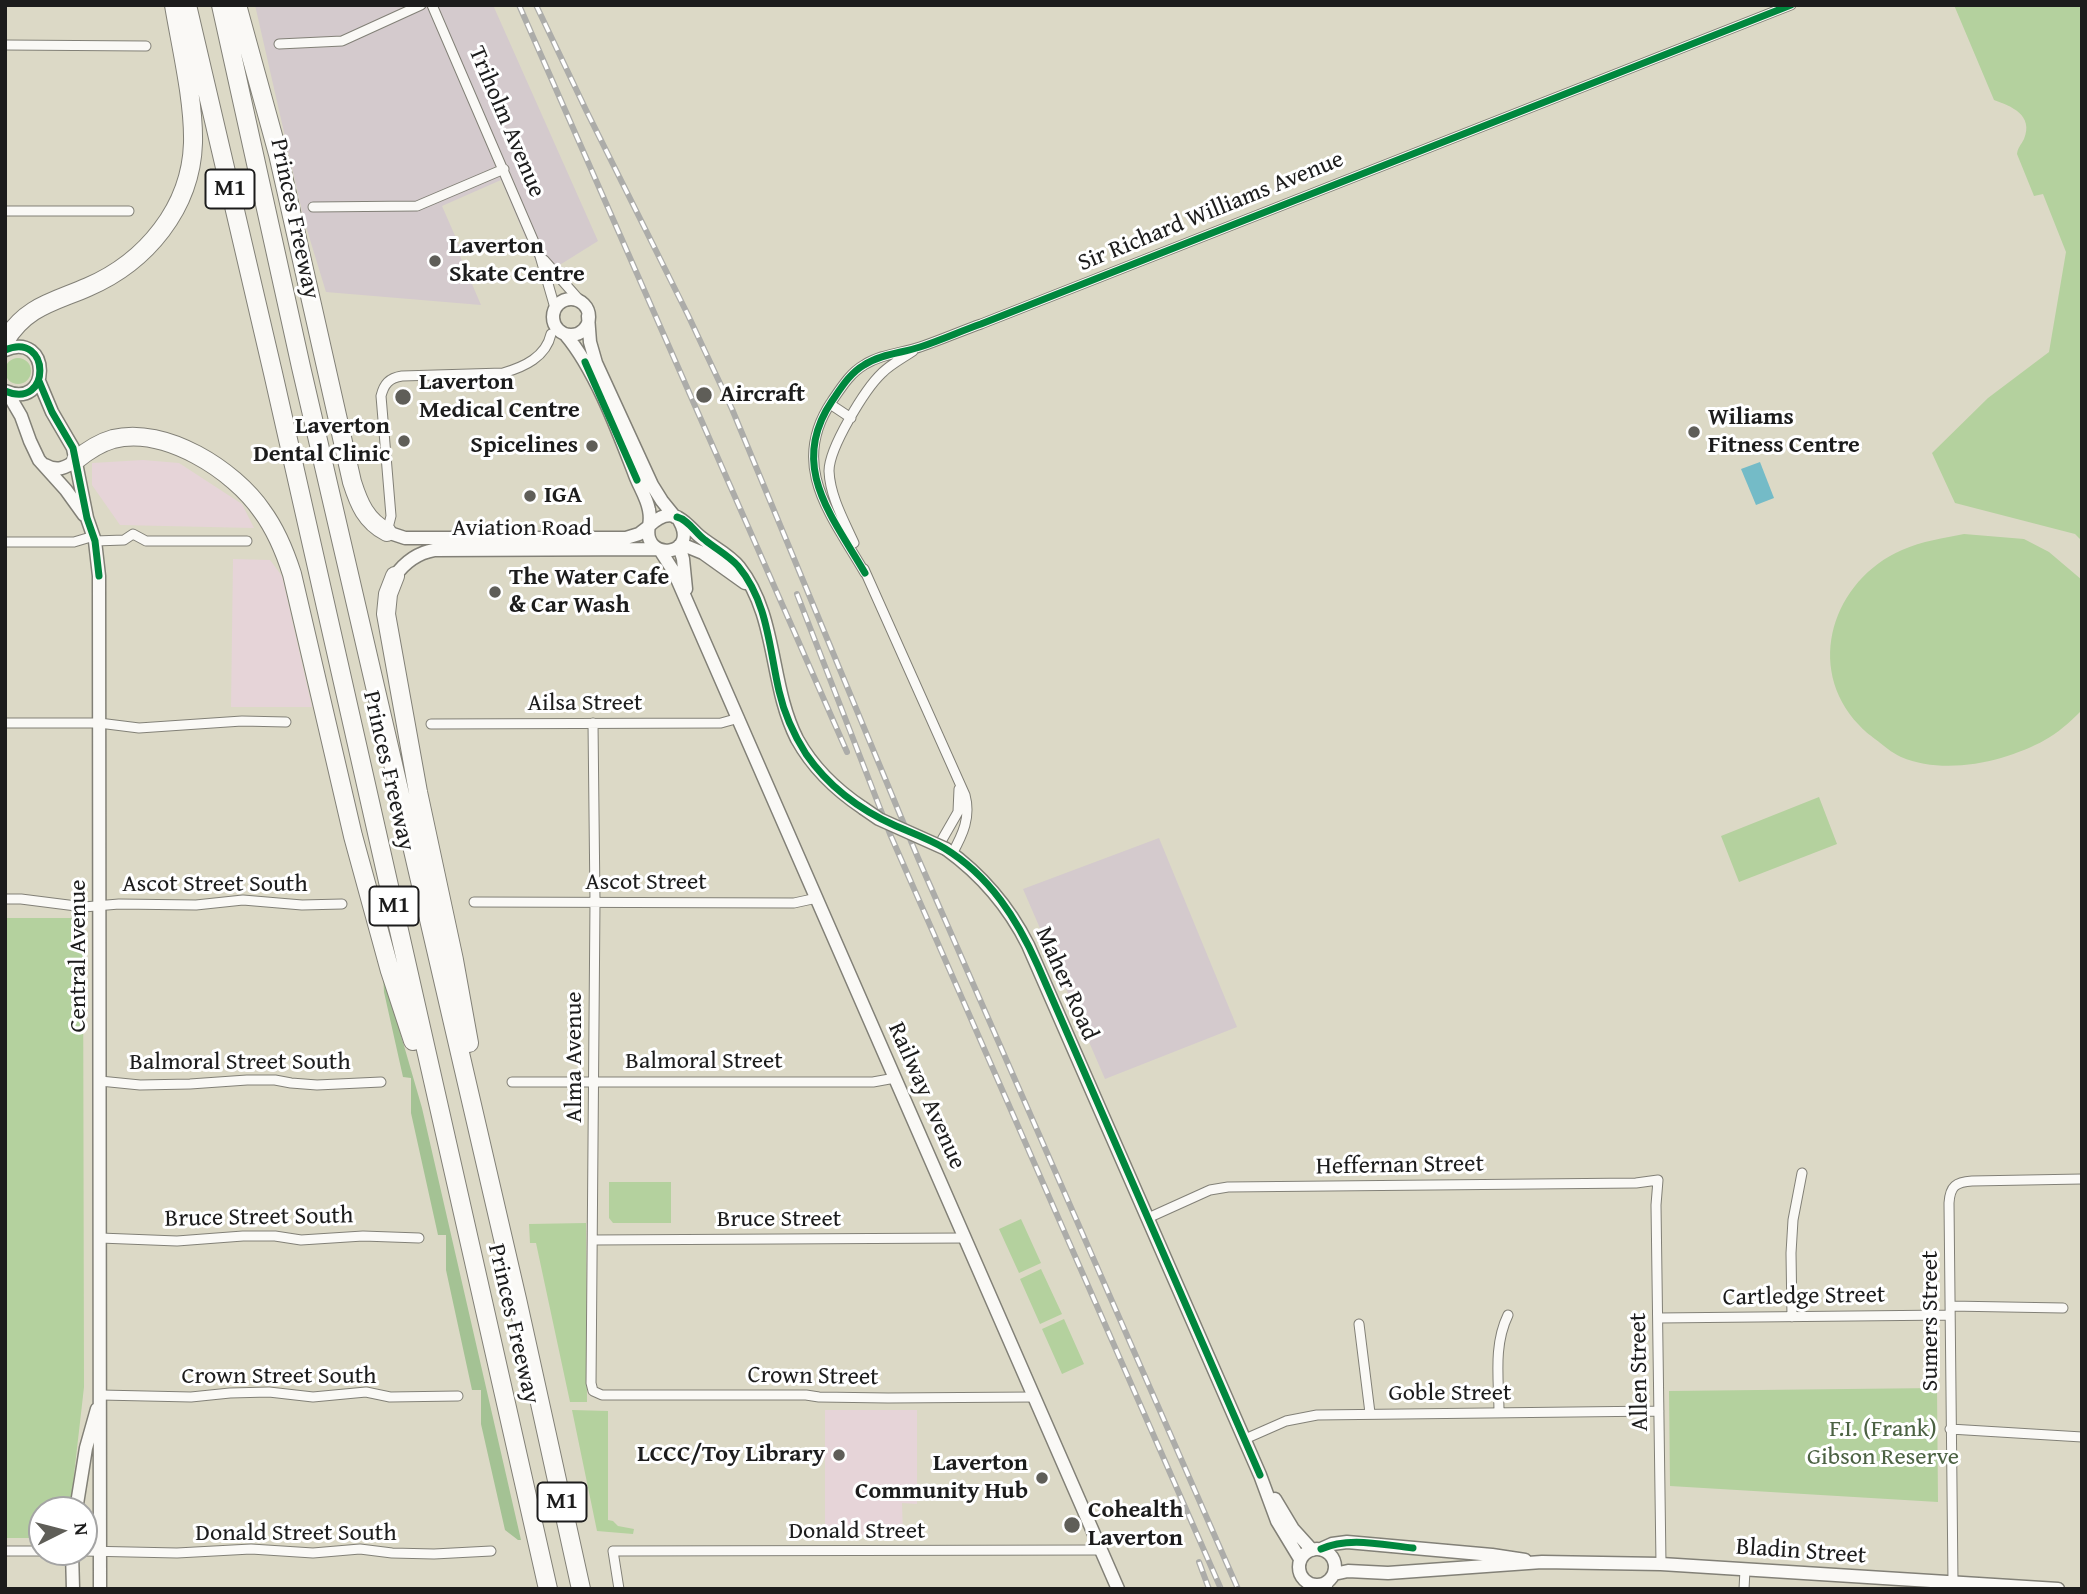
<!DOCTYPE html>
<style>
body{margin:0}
#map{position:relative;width:2087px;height:1594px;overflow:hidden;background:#dcd9c6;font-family:"Gentium Book Plus",serif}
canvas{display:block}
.frame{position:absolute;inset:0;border:7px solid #1c1c1c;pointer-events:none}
.north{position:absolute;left:28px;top:1496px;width:70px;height:70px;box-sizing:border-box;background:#fff;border:2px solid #a4a4a4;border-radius:50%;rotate:84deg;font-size:19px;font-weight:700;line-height:28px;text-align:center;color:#1c1c1c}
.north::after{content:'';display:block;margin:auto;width:24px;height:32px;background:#5f5e58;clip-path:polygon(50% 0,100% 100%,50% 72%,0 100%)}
</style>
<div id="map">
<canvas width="2087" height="1594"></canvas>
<div class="frame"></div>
<div class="north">N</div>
</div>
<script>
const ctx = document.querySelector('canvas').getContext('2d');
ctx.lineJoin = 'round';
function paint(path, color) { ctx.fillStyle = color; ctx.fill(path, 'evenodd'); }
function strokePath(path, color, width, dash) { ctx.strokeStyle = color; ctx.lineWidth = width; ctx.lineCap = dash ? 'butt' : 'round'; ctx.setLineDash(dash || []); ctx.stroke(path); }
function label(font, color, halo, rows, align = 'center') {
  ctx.font = font + ' "Gentium Book Plus",serif'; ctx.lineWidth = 6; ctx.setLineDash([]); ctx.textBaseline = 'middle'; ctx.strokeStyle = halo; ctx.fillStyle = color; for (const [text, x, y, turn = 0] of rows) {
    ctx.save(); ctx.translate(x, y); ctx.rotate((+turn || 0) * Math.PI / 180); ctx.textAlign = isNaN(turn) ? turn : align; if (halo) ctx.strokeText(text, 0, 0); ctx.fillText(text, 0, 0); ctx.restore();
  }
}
const built = new Path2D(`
 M143 460 179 463 242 504 254 528 120 525 92 485V463Z
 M233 559 270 560 282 576 312 707H231Z
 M825 1410H917V1504L902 1503 903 1536H825Z`);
const industrial = new Path2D(`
 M255 5H493L598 241 542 276 501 180 442 206 463 254 460 256 481 305 326 292 304 220Z
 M1159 838 1237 1027 1105 1079 1023 889Z`);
const green = new Path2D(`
 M1954 5H2082V541L2075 534 1955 503 1932 453 1988 398 2049 352 2066 252 2043 194 2034 196 2017 154C2018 147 2021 145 2024 139 2034 115 2011 106 1994 100Z
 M5 371a13 13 0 1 1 26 0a13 13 0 1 1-26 0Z
 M1964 534 2024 539 2049 552 2082 580V710C2056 737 2036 747 2001 758 1969 767 1932 770 1901 757 1892 753 1883 745 1875 739 1870 735 1863 730 1859 725 1804 667 1833 580 1902 550 1922 541 1944 538 1964 534Z
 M1819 797 1837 844 1739 882 1721 836Z
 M5 918H83L84 1387 70 1510H42V1538H5Z
 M609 1182H671V1223H613L609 1218Z
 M1021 1219 1041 1263 1019 1273 999 1229Z
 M586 1223 587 1402H570L536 1243H530L529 1224Z
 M1041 1269 1062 1314 1040 1324 1020 1279Z
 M1064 1319 1084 1364 1062 1374 1042 1329Z
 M1937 1388 1938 1502 1670 1486 1669 1391Z
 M572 1410 608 1411V1520L613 1521 618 1526 634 1529 633 1534 597 1531Z`);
const forest = new Path2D(`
 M383 973 422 1108 521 1540H518L505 1530 481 1424V1390H472L446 1270V1235H438L411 1113V1078L403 1077 384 992Z`);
const water = new Path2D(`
 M1760 462 1774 498 1756 505 1741 469Z`);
const street = new Path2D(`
 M432 5 540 256 555 308
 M279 44 342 41 421 5
 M5 45 146 46
 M313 207 417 206 504 169
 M5 211H129
 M544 260 582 303
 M830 404 851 418
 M387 532 391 516 381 396C384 384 389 378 402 376L503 373C524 367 546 357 551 334
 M95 541 124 540 133 534 146 541H247
 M5 542H74L94 536
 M854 543C844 521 830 496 829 471 829 448 865 389 882 373 891 364 903 358 913 351
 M864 569 965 795C971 817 963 834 952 854
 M865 573C832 516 788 466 832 401 841 388 850 373 864 365 881 354 902 353 920 347 941 340 961 331 981 324L1791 5
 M5 723H99L139 728 242 721 286 722
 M593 723 595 902 591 1383 593 1391 602 1395H806L819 1397 888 1398 1034 1397
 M431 724 721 723 739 718
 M939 845 958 812 959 789
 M5 899H21L84 907 119 904 196 905 243 900 302 905 342 904
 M474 902 794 903 817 898
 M100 1081 140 1085 190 1084 247 1080H275L291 1083 317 1085 381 1082
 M512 1082H873L895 1078
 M1148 1218 1210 1190 1228 1187 1636 1183 1658 1180 1656 1205 1661 1564
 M100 1238 177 1241 243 1236H275L301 1240 363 1236 419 1238
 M593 1240 965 1238
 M1950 1306 2063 1308
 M1792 1317 1791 1253 1793 1220 1802 1173
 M1659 1318 1950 1315
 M1359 1324 1370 1413
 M101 1395 191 1397 230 1393 269 1392 313 1397 366 1392 390 1397 458 1396
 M1499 1413C1499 1380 1493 1346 1508 1315
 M1950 1429 2082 1437
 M1245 1439 1286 1421 1317 1415 1659 1411
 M5 1551H42
 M84 1551 177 1553 251 1549 313 1553 360 1549 392 1553 434 1554 491 1551
 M1953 1582 1949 1203C1950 1186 1956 1182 1972 1181L2082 1179
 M1308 1584 1312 1589
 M619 1589 613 1551 1101 1550
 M1326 1589 1329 1582
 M1744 1589 1745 1570`);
const secondary = new Path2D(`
 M553 317a18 18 0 1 1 36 0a18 18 0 1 1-36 0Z
 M588 316 590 342 596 363 652 485 662 501 675 517
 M565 334C595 369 618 431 635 475 639 486 647 498 649 510 650 515 650 521 649 526
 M5 350C51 330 52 411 5 391
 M39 381 52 412 73 448 87 518 95 541 99 576 100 1589
 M7 392 21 416 30 441 39 460 66 490 84 515
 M45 465C57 472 66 468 76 460
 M677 517C704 557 641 563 649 526 670 506 680 517 697 534 710 546 728 553 739 567 778 617 769 684 797 739 813 768 836 790 863 808
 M387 532 405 538H626L639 534 648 527
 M681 544 703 553 745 583
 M679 546 683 559 686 589
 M660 550 674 572 1118 1589
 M395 576C405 562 417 553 434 550L658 549
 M946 849C982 875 1008 905 1028 945L1260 1475 1277 1521 1300 1559
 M1275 1499 1293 1529 1312 1550
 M76 1510 86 1448 97 1409
 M1299 1567a18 18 0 1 1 36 0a18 18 0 1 1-36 0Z
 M1321 1549 1332 1544 1347 1542 1492 1555 1525 1560
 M72 1552 73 1589
 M1334 1574 1348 1571 1388 1573 1542 1562 1661 1564 2058 1589`);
const highway = new Path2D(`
 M187 5 273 373 548 1589
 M221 5 301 367 517 1299 581 1589
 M237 5 278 154 352 482C359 504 366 521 387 532
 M5 341C26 306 54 302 88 287 146 262 191 208 193 143 194 101 181 47 174 5
 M76 460C87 451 99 443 113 439 165 426 234 470 262 511 276 530 285 552 292 574L353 836 390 971 413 1041
 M395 576 388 594 386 614 418 792 454 960 469 1043`);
const rail = new Path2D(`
 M519 5 847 752
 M536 5 586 110 688 315 732 409 918 858 1238 1589
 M797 594 890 834 1221 1589
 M1199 1562 1209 1589`);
const secondaryBridge = new Path2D(`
 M863 808 879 819 946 849`);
const cycleway = new Path2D(`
 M5 350C51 330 52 411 5 391
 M585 362 637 480
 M39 381 52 412 73 448 87 518 95 541 99 576
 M677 517C689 520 695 533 705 540 716 549 729 556 738 566 768 602 769 648 779 691 784 713 794 735 806 754 828 786 860 810 896 826 912 833 929 839 944 848 990 876 1017 919 1038 966L1260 1475
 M865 573C832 516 788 466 832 401 841 388 850 373 864 365 881 354 902 353 920 347 941 340 961 331 981 324L1791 5
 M1321 1549C1349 1536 1383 1545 1413 1548`);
const markers = [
 [435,261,7,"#5f5e58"],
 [704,395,9,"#5f5e58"],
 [403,397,9,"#5f5e58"],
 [1694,432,7,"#5f5e58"],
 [404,441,7,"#5f5e58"],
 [592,446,7,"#5f5e58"],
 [530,496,7,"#5f5e58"],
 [495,592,7,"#5f5e58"],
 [839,1455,7,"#5f5e58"],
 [1042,1478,7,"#5f5e58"],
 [1072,1525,9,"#5f5e58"]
];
const shields = [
 [230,189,49],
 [394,906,49],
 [562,1502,49]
];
const shieldNames = [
 ["M1",230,189],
 ["M1",394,906],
 ["M1",562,1502]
];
const streetNames = [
 ["Triholm Avenue",506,122,67],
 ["Sir Richard Williams Avenue",1211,212,-22],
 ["Princes Freeway",294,219,78],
 ["Aviation Road",522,529],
 ["Ailsa Street",585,704],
 ["Princes Freeway",388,771,77],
 ["Ascot Street",646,883],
 ["Ascot Street South",215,885],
 ["Central Avenue",79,956,-90],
 ["Maher Road",1066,984,66],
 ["Alma Avenue",575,1057,-90],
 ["Balmoral Street",704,1062],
 ["Balmoral Street South",240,1063],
 ["Railway Avenue",926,1096,66],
 ["Heffernan Street",1400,1166,-1],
 ["Bruce Street South",259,1218,-1],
 ["Bruce Street",779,1220],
 ["Cartledge Street",1804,1297,-1],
 ["Sumers Street",1931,1321,-90],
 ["Princes Freeway",513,1324,77],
 ["Allen Street",1640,1372,-91],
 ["Crown Street South",279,1377],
 ["Crown Street",813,1377,1],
 ["Goble Street",1450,1394],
 ["Donald Street",857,1532],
 ["Donald Street South",296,1534],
 ["Bladin Street",1801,1552,4]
];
const poiNames = [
 ["Laverton",449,247],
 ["Skate Centre",449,275],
 ["Laverton",419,383],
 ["Medical Centre",419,411],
 ["Aircraft",720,395],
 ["Wiliams",1708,418],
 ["Fitness Centre",1708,446],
 ["Laverton",390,427,"right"],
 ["Dental Clinic",390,455,"right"],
 ["Spicelines",578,446,"right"],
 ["IGA",544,496],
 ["The Water Cafe",509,578],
 ["& Car Wash",509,606],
 ["LCCC/Toy Library",825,1455,"right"],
 ["Laverton",1028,1464,"right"],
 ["Community Hub",1028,1492,"right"],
 ["Cohealth",1088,1511],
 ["Laverton",1088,1539]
];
const parkNames = [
 ["F.I. (Frank)",1883,1430],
 ["Gibson Reserve",1883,1458]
];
paint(built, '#e6d4d8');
paint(industrial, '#d4cacd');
paint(green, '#b4d19e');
paint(forest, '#a4c294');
paint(water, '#74bbc7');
strokePath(street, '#828077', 11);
strokePath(secondary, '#828077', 15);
strokePath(highway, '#828077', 20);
strokePath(street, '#faf9f6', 9);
strokePath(secondary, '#faf9f6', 12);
strokePath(highway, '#faf9f6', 18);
strokePath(rail, '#acaca9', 6);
strokePath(rail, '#fff', 3.5, [10]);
strokePath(secondaryBridge, '#828077', 15, []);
strokePath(secondaryBridge, '#faf9f6', 12);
strokePath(cycleway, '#00873e', 7);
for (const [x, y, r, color] of markers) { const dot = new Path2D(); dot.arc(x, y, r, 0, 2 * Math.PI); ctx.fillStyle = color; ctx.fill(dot); strokePath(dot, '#fff', 2.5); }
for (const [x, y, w] of shields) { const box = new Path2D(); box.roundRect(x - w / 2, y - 19.5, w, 39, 5); ctx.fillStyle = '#fff'; ctx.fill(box); strokePath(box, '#1c1c1c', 2); }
label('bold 23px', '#1c1c1c', null, shieldNames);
label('24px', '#1c1c1c', '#fff', streetNames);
label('bold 24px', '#1c1c1c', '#fff', poiNames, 'left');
label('24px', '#4c6243', '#fff', parkNames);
</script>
